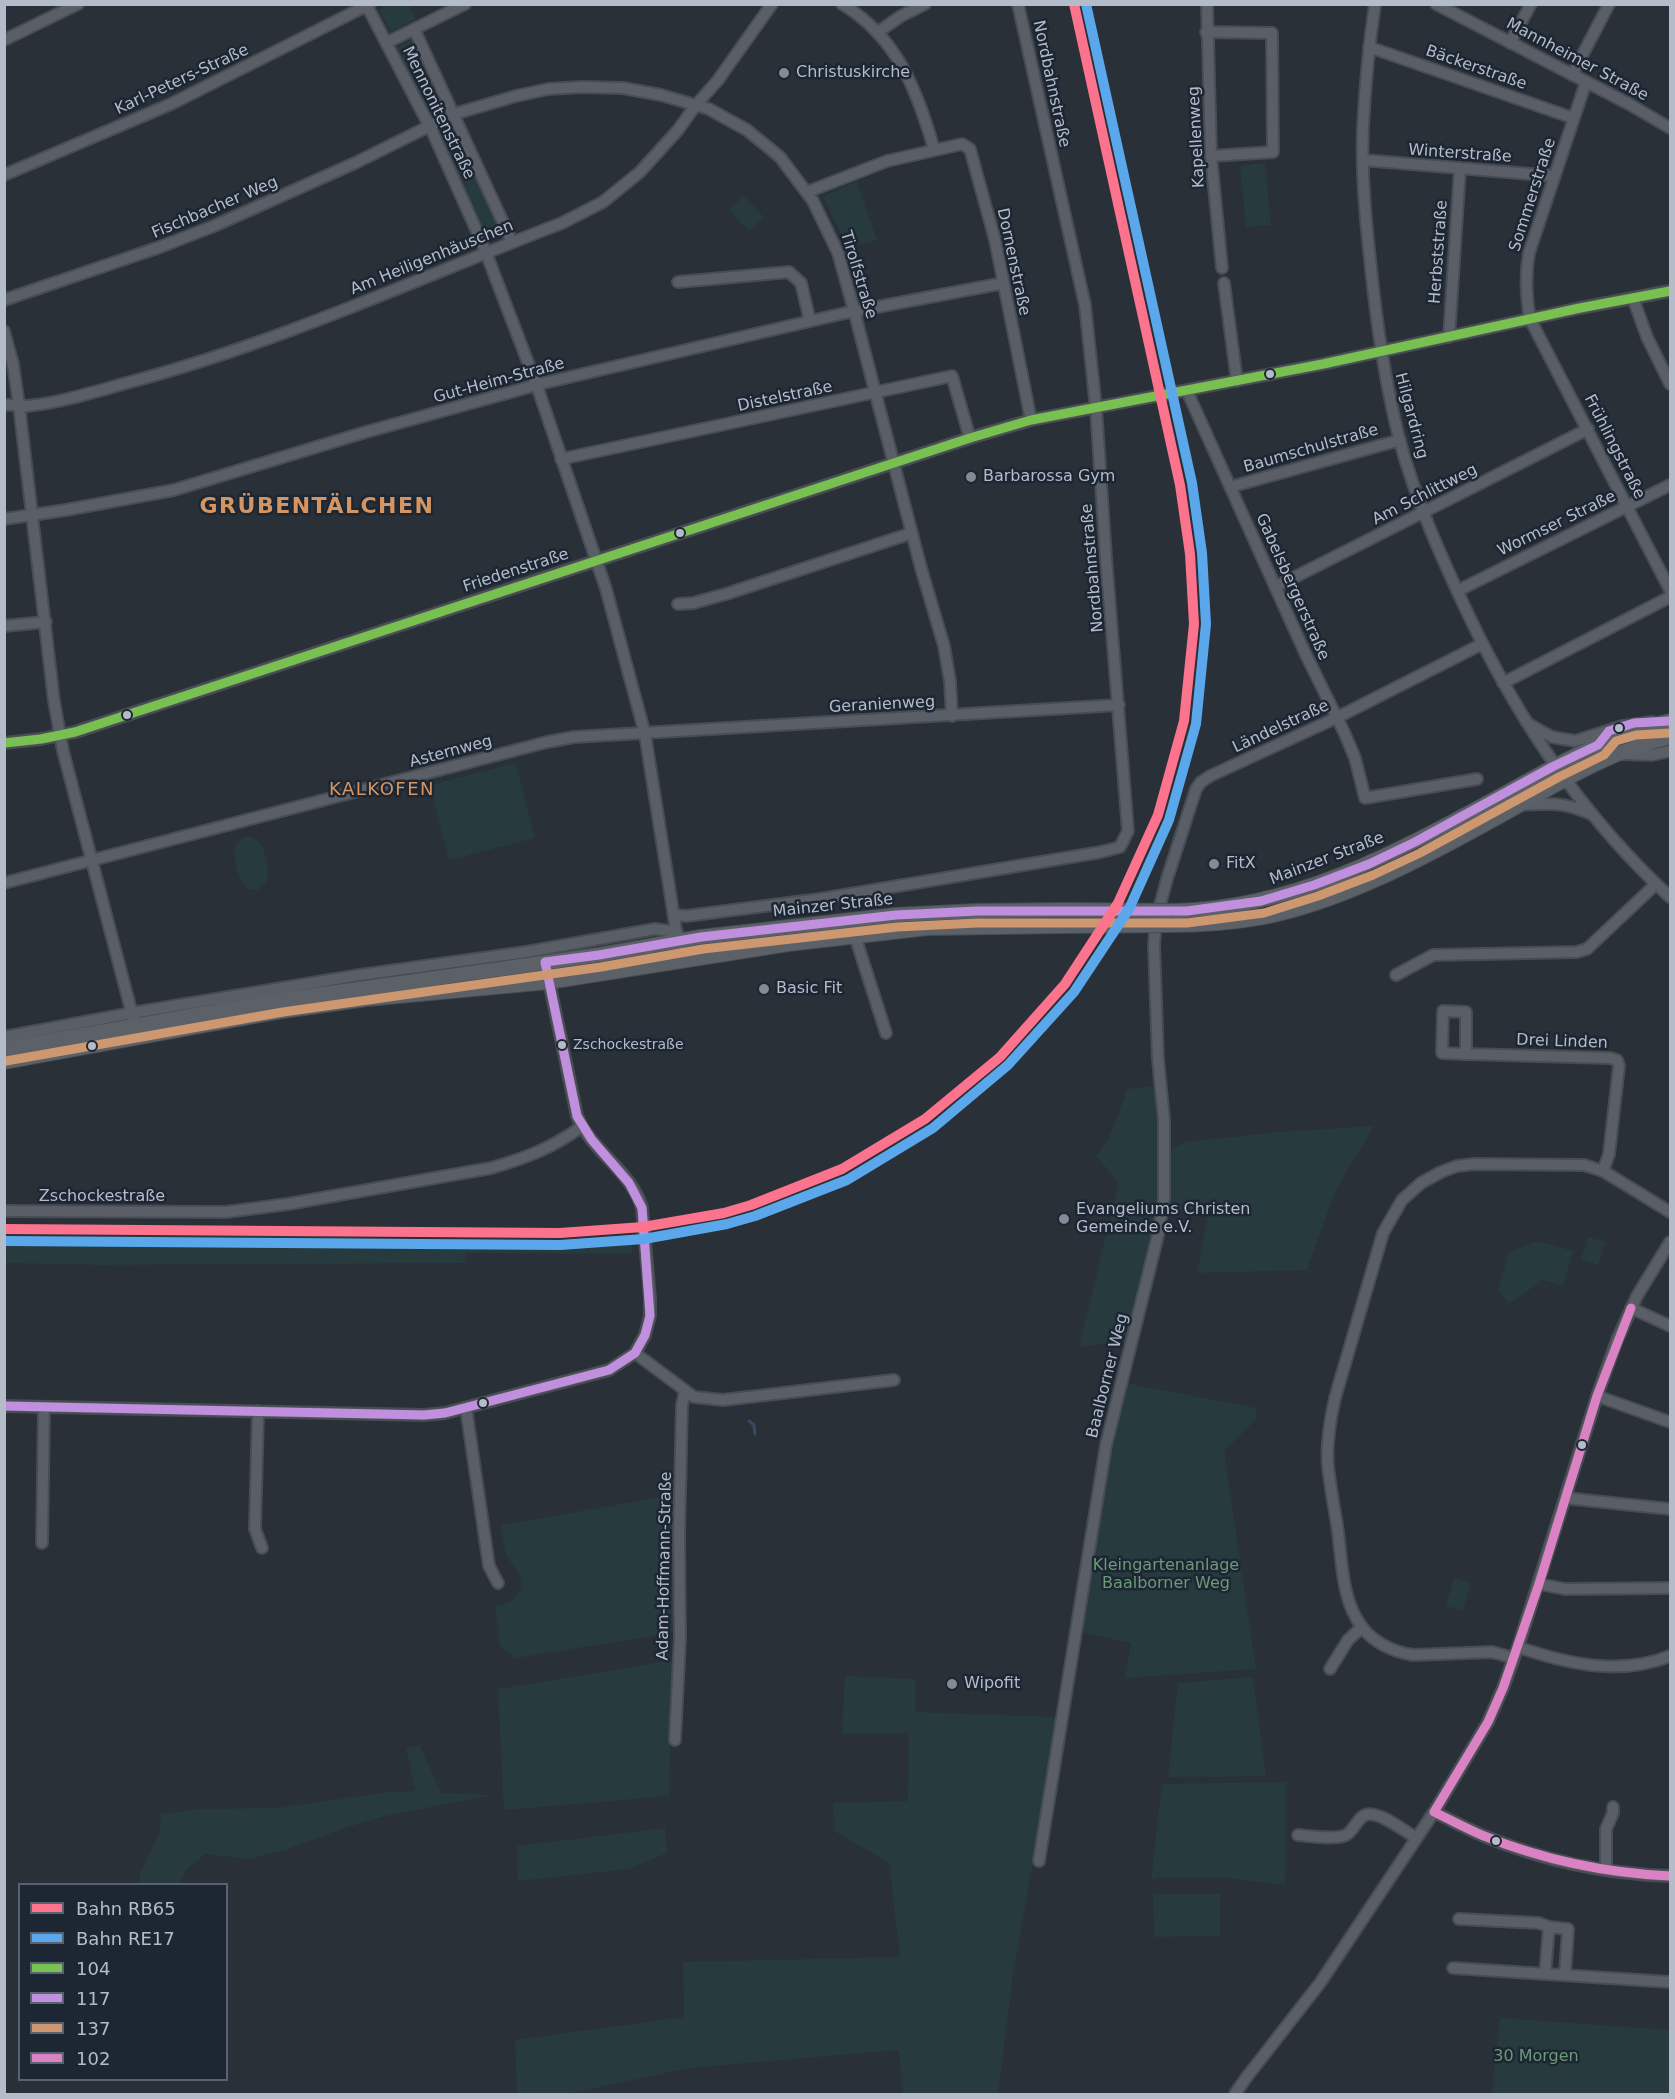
<!DOCTYPE html>
<meta charset="utf-8">
<style>
body{margin:0}
#map{position:relative;width:1675px;height:2099px;overflow:hidden;background:#2a3038;font-family:"DejaVu Sans",sans-serif}
canvas{display:block}
.frame{position:absolute;inset:0;border:6px solid #b4bcc9;pointer-events:none}
.legend{position:absolute;left:18px;top:1883px;width:210px;height:198px;box-sizing:border-box;background:#1d2633;border:2px solid #59626f;margin:0;padding:8px 10px;list-style:none;font-size:18px;color:#b4bcc9}
.legend li{display:flex;align-items:center;gap:12px;height:30px}
.legend b{width:30px;border:2px solid #59626f}
</style>
<div id="map">
<canvas width="1675" height="2099"></canvas>
<div class="frame"></div>
<ul class="legend">
<li><b style="height:8px;background:#fc738d"></b>Bahn RB65</li>
<li><b style="height:8px;background:#5aa8eb"></b>Bahn RE17</li>
<li><b style="height:8px;background:#78c150"></b>104</li>
<li><b style="height:8px;background:#c08fdd"></b>117</li>
<li><b style="height:8px;background:#cd976f"></b>137</li>
<li><b style="height:8px;background:#da82c3"></b>102</li>
</ul>
</div>
<script>
const ctx = document.querySelector('canvas').getContext('2d');
ctx.lineJoin = 'round';
function paint(path, color) { ctx.fillStyle = color; ctx.fill(path, 'evenodd'); }
function strokePath(path, color, width, dash) { ctx.strokeStyle = color; ctx.lineWidth = width; ctx.lineCap = dash ? 'butt' : 'round'; ctx.setLineDash(dash || []); ctx.stroke(path); }
function label(font, color, halo, rows, align = 'center') {
  ctx.font = font + ' "DejaVu Sans",sans-serif'; ctx.lineWidth = 5; ctx.setLineDash([]); ctx.textBaseline = 'middle'; ctx.strokeStyle = halo; ctx.fillStyle = color; for (const [text, x, y, turn = 0] of rows) {
    ctx.save(); ctx.translate(x, y); ctx.rotate((+turn || 0) * Math.PI / 180); ctx.textAlign = isNaN(turn) ? turn : align; if (halo) ctx.strokeText(text, 0, 0); ctx.fillText(text, 0, 0); ctx.restore();
  }
}
const green = new Path2D(`
 M384 5H409L416 19 391 32 379 11Z
 M411 40 444 108 429 116 395 48Z
 M453 125 503 235 485 242 437 132Z
 M1265 163 1271 225 1246 227 1240 166Z
 M857 182 877 240 847 247 823 196Z
 M744 196 764 217 749 231 729 210Z
 M516 763 535 838 449 860 430 785Z
 M246 836 255 839 263 847 268 870 267 881 258 890 247 889C237 875 232 860 236 843Z
 M1154 1086 1159 1142 1160 1190 1158 1217 1128 1341 1079 1347 1119 1183 1096 1156C1113 1136 1119 1113 1127 1089Z
 M1374 1126 1335 1191 1307 1270 1197 1273 1208 1216 1167 1210V1151L1185 1142 1279 1132Z
 M5 1236H294L503 1241 633 1238 632 1254 466 1253 465 1263 99 1265 5 1263Z
 M1588 1237 1605 1242 1598 1265 1581 1259Z
 M1537 1241 1573 1251 1563 1286 1543 1280 1509 1304 1498 1290 1509 1252Z
 M1125 1383 1256 1408 1257 1418 1224 1451 1256 1669 1125 1678 1131 1643 1080 1632 1109 1446Z
 M674 1495V1625L670 1633 516 1658 500 1646 495 1606C510 1605 525 1595 521 1578 518 1570 512 1565 508 1558 503 1550 503 1535 501 1525Z
 M1454 1578 1471 1583 1463 1611 1446 1606Z
 M673 1660 669 1796 504 1810 498 1689Z
 M845 1676 915 1679V1712L1058 1717 1013 1976 998 2094H903L899 2050 689 2068 567 2094H517L515 2040 684 2017 683 1962 900 1957 889 1863 834 1831 833 1803 908 1801 909 1733 842 1734Z
 M1253 1677 1266 1776 1168 1777 1178 1683Z
 M420 1746 441 1793 492 1795 385 1816 345 1828 288 1849 248 1859 205 1854 186 1870 180 1884H139L140 1874 159 1834 161 1814 199 1809 278 1808 389 1792 415 1791 406 1748Z
 M1286 1782 1285 1885 1227 1878 1161 1877 1151 1880 1162 1784Z
 M665 1828 667 1853 629 1869 518 1881 517 1846Z
 M1153 1894H1220V1936L1154 1937Z
 M1500 2018 1670 2030V2094H1492Z`);
const stream = new Path2D(`
 M749 1421 754 1425 755 1434`);
const minor = new Path2D(`
 M366 4 432 131 483 245 537 386 606 589 645 734 681 962
 M842 4C897 37 917 90 934 149
 M1207 4 1211 156 1222 268
 M1375 4C1369 45 1365 86 1363 127 1361 171 1365 215 1370 259 1376 320 1384 378 1399 438 1415 499 1442 559 1469 616 1519 721 1584 818 1670 897
 M1436 4 1629 104 1670 128
 M414 29 512 242
 M878 32 901 16 925 4
 M1206 32 1272 33 1273 152 1211 156
 M4 40 78 4
 M386 43 465 4
 M1510 43 1531 4
 M1369 47 1573 118
 M1572 75 1609 4
 M1586 82 1529 253C1525 275 1526 296 1530 319L1670 590
 M1363 160 1554 176
 M4 175 171 104 370 4
 M807 192 887 161 962 144 970 149 995 240 1031 420
 M678 282 789 272 801 283 810 321
 M1224 283 1237 381
 M1633 298 1647 337 1670 384
 M4 300 160 247 214 226 355 163 454 114 516 96 548 89 581 87 623 88 661 95 709 109 747 130 780 157 813 201 838 253 852 303 921 568 944 646 950 681 952 716
 M4 331 13 364 19 405 54 701 63 751 135 1025
 M1449 337 1460 169
 M1187 391 1305 653 1344 732 1355 758 1365 798 1477 779
 M4 405C12 404 19 406 27 406 60 403 97 391 130 382 278 343 419 278 562 223L603 202 640 172 678 130 696 105 718 80 772 4
 M561 459 952 376 970 438
 M1230 487 1400 440
 M4 519 66 510 174 490 366 432 544 383 845 313 1004 283
 M1275 587 1588 429
 M1457 591 1670 485
 M678 604 693 603 726 594 912 533
 M4 626 46 622
 M1503 683 1670 597
 M1527 723 1552 737 1575 741 1623 726 1652 722
 M4 743 41 739 75 732 970 438 1031 420 1323 364 1580 308 1670 291
 M1619 754 1652 755 1670 751
 M1521 805C1549 803 1564 802 1591 814
 M4 883 547 742 574 737 1119 705
 M675 915 686 916 820 899 1101 852 1120 847 1128 831 1106 558 1096 408 1085 305 1018 4
 M855 936 886 1033
 M1396 975 1433 955 1577 952 1587 949 1656 884
 M4 1037 132 1013 360 975 526 952 655 929 677 932
 M1466 1054V1012L1443 1011 1442 1053 1466 1054 1610 1058 1617 1060 1619 1066 1609 1154 1603 1171
 M4 1211 226 1212 288 1204 491 1168C526 1158 552 1148 581 1127
 M1631 1308 1670 1326
 M635 1353 694 1397 723 1400 894 1380
 M1597 1396 1670 1422
 M4 1406 424 1415 445 1413 609 1370 635 1353 645 1335 650 1316V1298L642 1208C631 1170 591 1151 577 1116L545 962
 M466 1408 489 1566 498 1583
 M258 1411 255 1529 262 1548
 M1565 1498 1670 1509
 M42 1543 44 1407
 M1539 1584 1565 1589 1670 1588
 M1518 1647C1567 1664 1620 1676 1670 1656
 M1514 1658 1492 1652 1413 1655C1394 1652 1374 1643 1362 1627 1341 1600 1342 1558 1337 1525 1334 1506 1330 1486 1328 1466 1326 1443 1330 1420 1335 1398L1383 1233 1402 1200 1421 1183 1441 1172 1457 1166 1474 1164 1584 1165 1603 1171 1670 1212
 M1330 1669 1348 1640 1362 1627
 M675 1740 680 1639 679 1534 682 1405 685 1391
 M1434 1812C1451 1820 1467 1829 1484 1836 1544 1861 1606 1874 1670 1876
 M1298 1835C1310 1836 1336 1840 1346 1835 1353 1831 1356 1822 1362 1817 1374 1806 1404 1831 1416 1838
 M1039 1861 1106 1445 1158 1235 1164 1198V1120L1158 1059 1154 945 1156 920 1167 879 1196 789 1201 782 1210 776 1336 718 1482 644
 M1606 1870V1829L1613 1813V1807
 M1459 1919 1539 1923 1549 1927 1545 1974
 M1549 1927 1568 1929 1565 1975
 M1453 1968 1670 1982
 M1235 2094 1246 2078 1320 1983 1434 1812 1488 1722 1503 1688 1518 1647 1597 1396 1617 1340 1637 1296 1670 1242`);
const major = new Path2D(`
 M1174 911C1295 909 1401 850 1504 794 1557 765 1611 733 1670 721
 M1168 925C1200 925 1232 923 1264 917 1342 902 1428 856 1498 817 1552 787 1608 751 1670 737
 M4 1049 281 1000 599 955 701 937 896 915 977 911 1065 910
 M4 1062 282 1011 366 999 548 982 788 944 927 928 1060 926`);
const majorBridge = new Path2D(`
 M1065 910 1174 911
 M1060 926 1168 925`);
const bus1 = new Path2D(`
 M4 743 41 739 75 732 970 438 1031 420 1323 364 1580 308 1670 291`);
const bus2 = new Path2D(`
 M4 1406 424 1415 445 1413 609 1370 635 1353 645 1335 650 1316 642 1208 629 1183 592 1140 577 1116 545 962 599 955 701 937 896 915 977 911H1187L1261 901 1314 885 1369 864 1415 842 1554 766 1598 745 1609 731 1634 723 1670 721`);
const bus3 = new Path2D(`
 M6 1061 283 1012 601 967 703 949 897 927 977 923H1187L1264 913 1318 896 1373 875 1420 853 1559 777 1604 755 1616 741 1636 735 1670 733`);
const bus4 = new Path2D(`
 M1434 1812 1488 1722 1503 1688 1539 1584 1597 1396 1631 1308
 M1434 1812C1451 1820 1467 1829 1484 1836 1544 1860 1606 1873 1670 1876`);
const rail1 = new Path2D(`
 M4 1229 560 1233 643 1227 724 1213 751 1205 842 1169 925 1119 1000 1057 1065 984 1118 903 1158 815 1184 721 1194 624 1190 554 1180 485 1074 4`);
const rail2 = new Path2D(`
 M4 1241 560 1245 644 1239 727 1224 755 1216 847 1180 933 1128 1008 1065 1074 992 1129 909 1169 820 1196 724 1206 624 1202 553 1192 483 1086 4`);
const markers = [
 [784,73,6,"#848b96"],
 [1270,374,5,"#b4bcc9"],
 [971,477,6,"#848b96"],
 [680,533,5,"#b4bcc9"],
 [127,715,5,"#b4bcc9"],
 [1619,728,5,"#b4bcc9"],
 [1214,864,6,"#848b96"],
 [764,989,6,"#848b96"],
 [562,1045,5,"#b4bcc9"],
 [92,1046,5,"#b4bcc9"],
 [1064,1219,6,"#848b96"],
 [483,1403,5,"#b4bcc9"],
 [1582,1445,5,"#b4bcc9"],
 [952,1684,6,"#848b96"],
 [1496,1841,5,"#b4bcc9"]
];
const busNames = [
 ["Zschockestraße",573,1045]
];
const streetNames = [
 ["Mannheimer Straße",1577,60,28],
 ["Bäckerstraße",1476,68,19],
 ["Karl-Peters-Straße",182,80,-25],
 ["Nordbahnstraße",1051,84,78],
 ["Mennonitenstraße",438,113,64],
 ["Kapellenweg",1197,137,-93],
 ["Winterstraße",1460,154,4],
 ["Sommerstraße",1533,195,-72],
 ["Fischbacher Weg",215,208,-23],
 ["Herbststraße",1439,252,-86],
 ["Am Heiligenhäuschen",432,258,-22],
 ["Dornenstraße",1013,262,78],
 ["Tirolfstraße",858,275,73],
 ["Gut-Heim-Straße",499,381,-15],
 ["Distelstraße",785,397,-12],
 ["Hilgardring",1411,416,75],
 ["Frühlingstraße",1614,447,63],
 ["Baumschulstraße",1311,449,-16],
 ["Am Schlittweg",1425,495,-27],
 ["Wormser Straße",1557,524,-26],
 ["Nordbahnstraße",1093,568,-95],
 ["Friedenstraße",516,571,-18],
 ["Gabelsbergerstraße",1292,587,66],
 ["Geranienweg",882,705,-3],
 ["Ländelstraße",1281,727,-25],
 ["Asternweg",451,752,-15],
 ["Mainzer Straße",1327,859,-21],
 ["Mainzer Straße",833,906,-6],
 ["Drei Linden",1562,1042,2],
 ["Zschockestraße",102,1197],
 ["Baalborner Weg",1108,1376,-76],
 ["Adam-Hoffmann-Straße",665,1566,-89]
];
const poiNames = [
 ["Christuskirche",796,73],
 ["Barbarossa Gym",983,477],
 ["FitX",1226,864],
 ["Basic Fit",776,989],
 ["Evangeliums Christen",1076,1210],
 ["Gemeinde e.V.",1076,1228],
 ["Wipofit",964,1684]
];
const parkNames = [
 ["Kleingartenanlage",1166,1566],
 ["Baalborner Weg",1166,1584],
 ["30 Morgen",1536,2057]
];
const neighbourhoodNames = [
 ["KALKOFEN",382,790]
];
const districtNames = [
 ["GRÜBENTÄLCHEN",317,507]
];
paint(green, '#273a3e');
strokePath(stream, '#384963', 3);
strokePath(minor, '#484c53', 14);
strokePath(major, '#484c55', 16);
strokePath(minor, '#5a5e66', 10);
strokePath(major, '#5c6168', 14);
strokePath(majorBridge, '#484c55', 16, []);
strokePath(majorBridge, '#5c6168', 14);
strokePath(bus1, '#78c150', 9);
strokePath(bus2, '#c08fdd', 9);
strokePath(bus3, '#cd976f', 9);
strokePath(bus4, '#da82c3', 9);
strokePath(rail1, '#fc738d', 10);
strokePath(rail2, '#5aa8eb', 10);
for (const [x, y, r, color] of markers) { const dot = new Path2D(); dot.arc(x, y, r, 0, 2 * Math.PI); ctx.fillStyle = color; ctx.fill(dot); strokePath(dot, '#1d2633', 2); }
label('14px', '#b4bcc9', '#1d2633', busNames, 'left');
label('16px', '#b4bcc9', '#1d2633', streetNames);
label('16px', '#b4bcc9', '#1d2633', poiNames, 'left');
label('16px', '#6b9a76', '#1d2633', parkNames);
ctx.letterSpacing = '1.5px';
label('18px', '#d59563', '#1d2633', neighbourhoodNames);
ctx.letterSpacing = '0px';
ctx.letterSpacing = '1.5px';
label('bold 22px', '#d59563', '#1d2633', districtNames);
ctx.letterSpacing = '0px';
</script>
